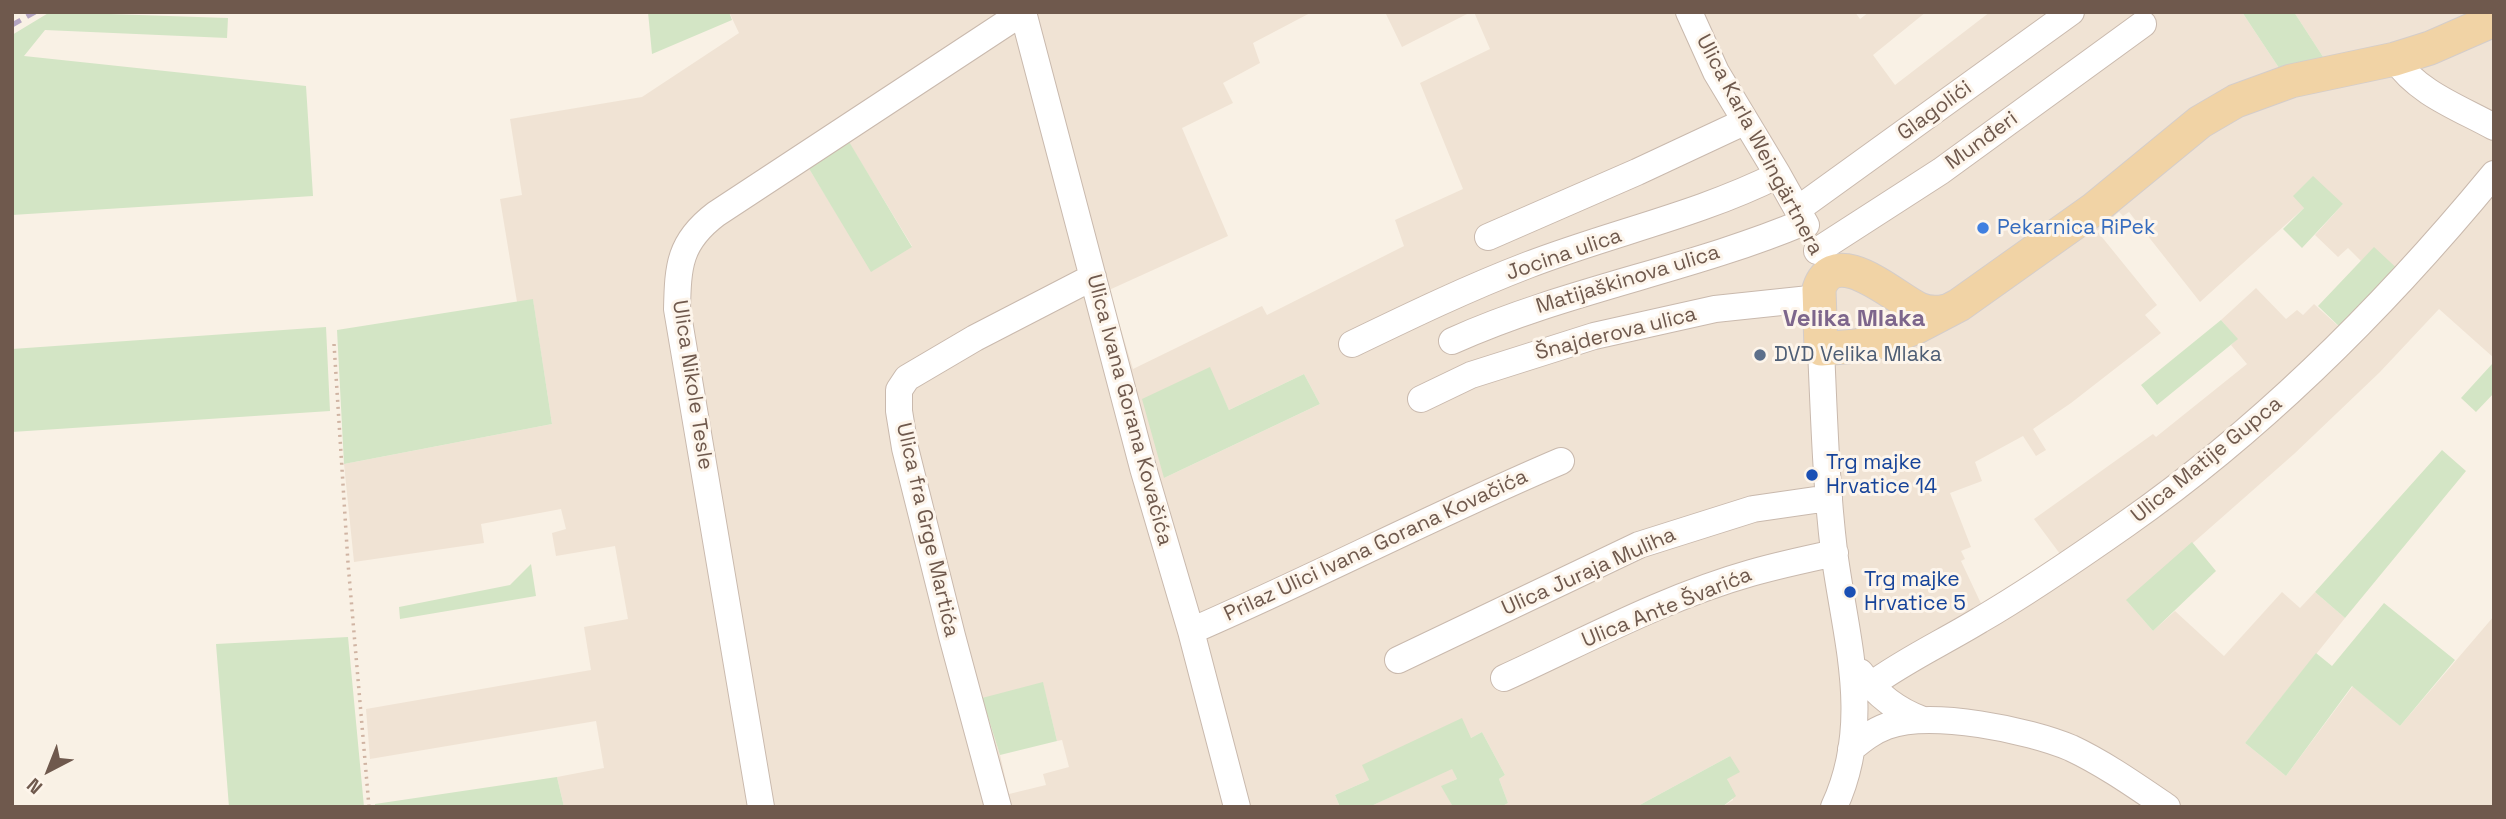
<!DOCTYPE html>
<meta charset="utf-8">
<style>
body{margin:0}
#map{position:relative;width:2506px;height:819px;overflow:hidden;background:#f9f1e5;font-family:"Space Grotesk",sans-serif}
canvas{display:block}
.frame{position:absolute;inset:0;border:14px solid #6f594d;pointer-events:none}
.north{position:absolute;left:14px;top:735px;width:70px;height:70px;-webkit-text-stroke:5px #fdf5eb;paint-order:stroke;rotate:222deg;font-size:19px;font-weight:700;line-height:28px;text-align:center;color:#6f594d}
.north::after{content:'';display:block;margin:auto;width:24px;height:32px;background:#6f594d;clip-path:polygon(50% 0,100% 100%,50% 72%,0 100%)}
</style>
<div id="map">
<canvas width="2506" height="819"></canvas>
<div class="frame"></div>
<div class="north">N</div>
</div>
<script>
const ctx = document.querySelector('canvas').getContext('2d');
ctx.lineJoin = 'round';
function paint(path, color) { ctx.fillStyle = color; ctx.fill(path, 'evenodd'); }
function strokePath(path, color, width, dash) { ctx.strokeStyle = color; ctx.lineWidth = width; ctx.lineCap = dash ? 'butt' : 'round'; ctx.setLineDash(dash || []); ctx.stroke(path); }
function label(font, color, halo, rows, align = 'center') {
  ctx.font = font + ' "Space Grotesk",sans-serif'; ctx.lineWidth = 6; ctx.setLineDash([]); ctx.textBaseline = 'middle'; ctx.strokeStyle = halo; ctx.fillStyle = color; for (const [text, x, y, turn = 0] of rows) {
    ctx.save(); ctx.translate(x, y); ctx.rotate((+turn || 0) * Math.PI / 180); ctx.textAlign = isNaN(turn) ? turn : align; if (halo) ctx.strokeText(text, 0, 0); ctx.fillText(text, 0, 0); ctx.restore();
  }
}
const residential = new Path2D(`
 M729 12H1312L1253 43 1260 63 1223 83 1233 103 1182 128 1228 236 1109 290 1133 369 1262 306 1267 315 1404 246 1395 220 1463 189 1420 83 1490 49 1474 12H1855L1860 19 1869 12H1926L1873 55 1895 85 1990 12H2242L2283 74 2327 63 2294 12H2494V358L2439 309 2380 372 2294 454 2127 601 2153 631 2175 611 2224 656 2282 592 2300 608 2315 592 2345 618 2245 743 2286 776 2353 686 2400 726 2494 616V807H1722L1733 800 1727 779 1730 756 1636 807H1501L1508 803 1499 779 1505 775 1482 732 1471 738 1363 765 1369 780 1335 795 1340 807H564L557 777 604 768 596 721 370 759 366 709 591 670 584 627 628 619 615 546 556 556 552 533 566 529 561 509 481 524 484 543 354 562 344 464 552 424 533 300 517 302 500 199 522 195 510 119 642 97 739 33ZM848 141 912 246 872 271 808 167ZM2343 204 2315 235 2338 257 2348 248 2361 261 2374 248 2346 333 2314 304 2303 315 2297 310 2286 319 2256 288 2221 320 2237 339 2231 345 2247 364 2156 437 2153 434 2034 519 2063 558 1985 612 1961 561 1965 559 1961 551 1971 547 1950 493 1982 481 1975 462 2023 436 2036 456 2046 450 2033 429 2071 403 2161 333 2145 315 2157 305 2097 231 2119 212 2123 216 2129 212 2200 302 2304 208ZM1209 368 1229 410 1304 374 1320 404 1164 478ZM1043 683 1057 741 1062 740 1069 767 1043 774 1046 785 1009 794 1000 755 982 699Z
 M1385 12H1471L1402 47Z
 M1452 768 1457 779 1442 786 1453 807H1369Z`);
const green = new Path2D(`
 M50 12 228 18 227 38 45 30 24 56 306 86 313 196 12 215V35Z
 M648 12H729L732 20 652 54Z
 M2242 12H2294L2327 63 2283 74Z
 M848 140 912 247 871 272 808 167Z
 M2313 176 2343 204 2302 248 2283 229 2304 208 2293 196Z
 M2374 247 2403 274 2346 333 2318 306Z
 M533 299 552 424 344 464 337 330Z
 M2221 320 2238 339 2157 405 2141 385Z
 M326 327 330 411 12 432V349Z
 M2492 364 2494 393 2476 412 2461 398Z
 M1210 367 1229 410 1304 374 1320 404 1164 478 1142 399Z
 M2442 450 2466 471 2345 618 2315 592Z
 M2192 542 2216 571 2153 631 2126 600Z
 M531 564 536 596 400 619 399 607 510 585Z
 M2384 603 2455 660 2400 726 2352 686 2286 776 2245 743 2316 653 2332 666Z
 M348 637 364 807H229L216 644Z
 M1043 682 1057 741 1000 755 982 698Z
 M1462 718 1471 738 1482 732 1505 775 1499 779 1508 803 1501 807H1453L1441 786 1457 779 1452 769 1369 807H1340L1335 795 1369 780 1362 765Z
 M1730 756 1740 772 1727 779 1736 796 1722 807H1636Z
 M557 777 564 807H375V804Z`);
const path = new Path2D(`
 M334 344 348 563 369 807`);
const minor = new Path2D(`
 M1689 12 1716 72 1778 175 1806 225
 M2395 59C2417 93 2460 108 2494 127
 M1798 209 2071 12
 M1488 237 1637 172 1744 122
 M1817 251 1941 171 2143 24
 M1452 341C1565 290 1690 270 1804 222
 M1352 344C1410 316 1468 288 1528 265 1611 233 1698 215 1778 175
 M1821 349C1824 416 1826 484 1834 551 1845 637 1874 721 1834 807
 M1421 399 1471 375 1594 336 1715 309 1819 298
 M1191 631C1316 577 1436 514 1561 461
 M1398 660 1639 545 1753 509 1829 498
 M1860 672C1876 694 1898 711 1923 720
 M1504 678C1585 641 1666 597 1751 573 1779 565 1807 559 1835 553
 M1871 685C1905 660 1944 642 1980 620 2030 591 2079 557 2126 524 2266 426 2386 305 2494 174
 M1851 749C1862 740 1873 731 1887 726 1931 710 2029 730 2071 748 2105 764 2136 786 2167 807
 M761 807 677 309C678 266 679 242 716 214L1023 12 1143 468 1191 631 1237 807
 M998 807 952 636 905 448 899 411V390L907 378 975 338 1093 277`);
const major = new Path2D(`
 M1946 311C1937 313 1928 313 1919 309 1896 299 1835 241 1819 289L1821 349 1856 346 1882 341 1917 327 1959 305 2094 209 2200 122 2236 101 2291 81 2395 59 2430 48 2494 20`);
const rail = new Path2D(`
 M12 25 35 12`);
const markers = [
 [1983,228,7,"#3f7fe0"],
 [1760,355,7,"#5c6f8a"],
 [1812,475,7,"#1a4fb4"],
 [1850,592,7,"#1a4fb4"]
];
const streetNames = [
 ["Glagolići",1935,111,-36],
 ["Munđeri",1982,141,-36],
 ["Ulica Karla Weingärtnera",1759,145,62],
 ["Jocina ulica",1564,255,-19],
 ["Matijaškinova ulica",1628,280,-17],
 ["Šnajderova ulica",1616,334,-14],
 ["Ulica Nikole Tesle",692,385,81],
 ["Ulica Ivana Gorana Kovačića",1129,410,75],
 ["Ulica Matije Gupca",2207,460,-39],
 ["Ulica fra Grge Martića",927,530,77],
 ["Prilaz Ulici Ivana Gorana Kovačića",1376,546,-25],
 ["Ulica Juraja Muliha",1589,572,-24],
 ["Ulica Ante Švarića",1667,608,-22]
];
const shopNames = [
 ["Pekarnica RiPek",1997,228]
];
const serviceNames = [
 ["DVD Velika Mlaka",1774,355]
];
const transitNames = [
 ["Trg majke",1826,463],
 ["Hrvatice 14",1826,487],
 ["Trg majke",1864,580],
 ["Hrvatice 5",1864,604]
];
const quarterNames = [
 ["Velika Mlaka",1854,319]
];
paint(residential, '#f0e3d4');
paint(green, '#d3e5c5');
strokePath(minor, '#c9b9ad', 28);
strokePath(major, '#d4cdca', 35);
strokePath(path, '#d0b4a3', 3.5, [2, 5]);
strokePath(minor, '#fff', 26);
strokePath(major, '#f1d3a5', 33);
strokePath(rail, '#b4a5c1', 5, [10, 7]);
for (const [x, y, r, color] of markers) { const dot = new Path2D(); dot.arc(x, y, r, 0, 2 * Math.PI); ctx.fillStyle = color; ctx.fill(dot); strokePath(dot, '#fdf5eb', 2.5); }
label('21px', '#6f594d', '#fdf5eb', streetNames);
label('21px', '#366cbe', '#fdf5eb', shopNames, 'left');
label('21px', '#4e5e75', '#fdf5eb', serviceNames, 'left');
label('21px', '#164399', '#fdf5eb', transitNames, 'left');
label('bold 24px', '#7d668c', '#fdf5eb', quarterNames);
</script>
